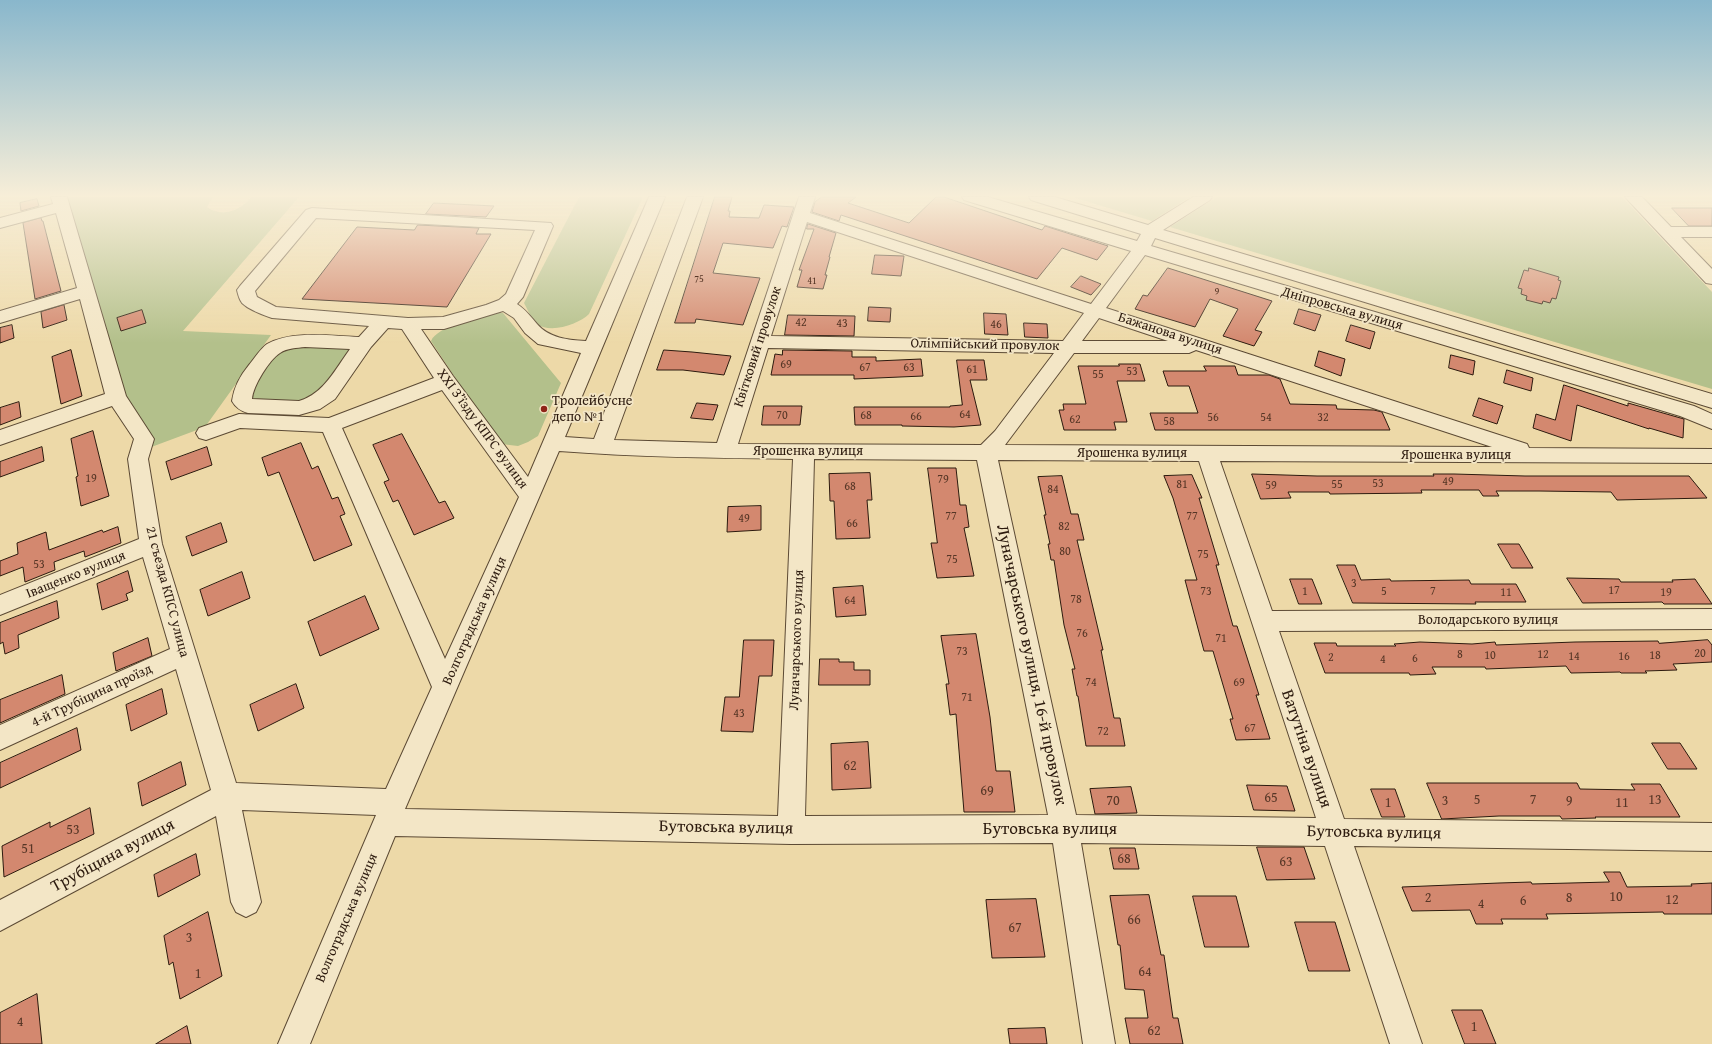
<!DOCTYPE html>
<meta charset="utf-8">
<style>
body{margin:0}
canvas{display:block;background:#edd9a8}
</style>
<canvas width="1712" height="1044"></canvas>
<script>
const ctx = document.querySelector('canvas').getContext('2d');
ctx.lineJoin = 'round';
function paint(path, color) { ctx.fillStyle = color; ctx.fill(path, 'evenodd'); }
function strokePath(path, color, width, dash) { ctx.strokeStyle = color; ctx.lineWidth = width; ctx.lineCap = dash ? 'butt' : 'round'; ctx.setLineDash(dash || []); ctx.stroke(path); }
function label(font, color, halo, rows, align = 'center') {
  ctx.font = font + ' "Gentium Book Plus",serif'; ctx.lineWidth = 3.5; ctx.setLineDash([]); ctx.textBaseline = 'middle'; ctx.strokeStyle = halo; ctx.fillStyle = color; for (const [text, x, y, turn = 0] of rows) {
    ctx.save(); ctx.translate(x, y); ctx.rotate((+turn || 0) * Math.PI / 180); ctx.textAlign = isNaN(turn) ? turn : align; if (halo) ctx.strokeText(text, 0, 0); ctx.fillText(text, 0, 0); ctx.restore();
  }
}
const green = new Path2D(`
 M62 197H213L207 207C222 218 240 211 251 197H299L183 331 271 335 205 427 146 449 120 395Z
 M579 197H643L589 314C579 324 551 334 537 324 531 319 528 310 524 303Z
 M1072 197H1190L1152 221Z
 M1217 197H1622L1712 292V389L1170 227Z
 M497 313H503L561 383 538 436 528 442 518 446 501 444 496 440 431 341C438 325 480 318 497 313Z
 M298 347 350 348 323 389 304 402 257 401 252 398 253 385 272 357 280 351Z`);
const building = new Path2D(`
 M715 197H732L728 211H730L729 217 759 218 764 205 794 207 787 227 782 226 773 248 723 243 713 273 760 278 743 325 696 319 695 323H675Z
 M822 197H856L848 203 909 223 936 197H944L1042 230 1045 226 1108 246 1097 260 1062 248 1037 279 841 215 839 221 812 212 815 202Z
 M37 199 39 206 21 211 20 203Z
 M434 203 494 206 486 217 426 214Z
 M1672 208H1712V226H1689Z
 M41 218 42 221H43L61 291 35 299 23 223Z
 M808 224 836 233 829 257H830L825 275H827L823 289 797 287 802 270H799L814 229H807Z
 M418 225 479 228 476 234H491L447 307 302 299 357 227 414 230Z
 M875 255 904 256 901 276 872 274Z
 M1168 268 1272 301 1255 330 1262 332 1254 346 1223 336 1238 309 1210 299 1195 327 1135 309 1143 295 1147 296Z
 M1529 268 1559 277 1558 280 1561 281 1556 299 1552 298 1550 303 1543 301 1542 304 1526 300 1527 296 1521 294 1522 289 1518 288 1524 270 1528 271Z
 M1081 276 1101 284 1091 295 1071 287Z
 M64 305 67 320 43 328 41 312Z
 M869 307 891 308 890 322 868 321Z
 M1299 309 1321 315 1315 331 1294 324Z
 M142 310 146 323 121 331 117 318Z
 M984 313 1006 314 1008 335 985 334Z
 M788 315 855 316 854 336 785 335Z
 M1024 323 1047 324 1048 338 1025 337Z
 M12 325 14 338 0 343V328Z
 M1351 325 1375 332 1370 349 1346 341Z
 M71 350 82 396 61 404 52 357Z
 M664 350 692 352 731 356 724 375 683 370H657Z
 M783 350 852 351V357H876V361L921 359 923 376 854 379V375H771L775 354 782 355Z
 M1319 351 1345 359 1341 376 1315 366Z
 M1451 355 1475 361 1473 375 1449 368Z
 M957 360H984L987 380H970L981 425 954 427 902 426V425H855L854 407H950V406L962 405Z
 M1119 364H1140L1145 381H1117L1127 422H1114L1116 430H1064L1059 410H1064L1063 404H1086L1078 366H1119Z
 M1204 366H1235L1238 375H1269L1280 379 1290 404 1336 405 1337 409 1374 410 1382 412 1390 430H1155L1150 413H1198L1189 386H1168L1163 371H1206Z
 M1507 370 1533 378 1531 391 1504 383Z
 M1564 385 1628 406V403L1684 419 1683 438 1649 428V429L1577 405 1571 441 1533 428 1536 414 1555 420Z
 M1479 398 1503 406 1497 424 1473 416Z
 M19 402 21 417 0 425V408Z
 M697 403 718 405 713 420 691 418Z
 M764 406H802L800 425H762Z
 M93 431 109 496 81 506 76 477 78 476 71 439Z
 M402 434 439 503 445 501 454 518 414 535 398 500 393 502 384 482 389 480 373 445Z
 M301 443 312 469 318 466 332 499 338 497 345 514 340 516 352 545 314 561 279 472 268 476 262 458Z
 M42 447 44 461 0 477V462Z
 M207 447 212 465 171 480 166 462Z
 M928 468H956L960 505H966L969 527 964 528 974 576 937 578 931 543H937Z
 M870 473 872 500H867L870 538 836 539 834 501H830L829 474Z
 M1252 474 1317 476H1434L1433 474H1454L1525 476H1689L1707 498 1617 500 1611 492 1539 491H1496L1499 496H1483L1479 490H1421L1422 493 1330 494 1329 492H1288L1291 498 1261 499Z
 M1192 475 1202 498H1199L1219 565H1216L1233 626H1237L1259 695H1256L1270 739 1236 740 1230 719H1233L1213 651H1204L1185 580H1197L1173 498 1164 476Z
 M1062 476 1071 514H1078L1084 540H1077L1103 650H1101L1114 718H1120L1125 746H1086L1078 696H1077L1072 669H1075L1064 625 1054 560H1051L1048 544H1050L1044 515H1046L1038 477Z
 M761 506V530L727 532 728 507Z
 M221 523 227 542 192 556 186 537Z
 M118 527 121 543 85 557 84 551 54 562 55 570 25 582 23 567 0 576V561L18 554 17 543 46 532 49 550 102 530 103 532Z
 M1498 544H1519L1533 568H1512Z
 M1337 565H1355L1361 580 1390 579 1391 581 1469 580 1471 584H1516L1526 602H1475L1476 604 1353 603Z
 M128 571 133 591 126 594 128 600 102 610 97 584Z
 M242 572 250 598 208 616 200 590Z
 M1567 578 1619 579 1621 582H1673L1672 580 1695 579 1712 604H1664L1662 602 1583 603Z
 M1290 579H1312L1322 604H1299Z
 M863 586 866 615 836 617 833 588Z
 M365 596 379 629 320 656 308 622Z
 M57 601 59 618 18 635 19 648 5 654 3 642 0 644V623Z
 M976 634 990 717 996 771H1010L1015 812H964L956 714 950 715 946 684H949L941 636Z
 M148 638 152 656 116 671 113 653Z
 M744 640H774L772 676H759L753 732 721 731 725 697H739Z
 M1708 640 1712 645V662L1673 664 1677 670 1645 671 1647 673H1621L1620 672 1571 673 1566 666 1486 669 1485 667H1432L1436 674 1410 675 1409 673H1325L1314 643H1336L1337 646H1396L1394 644 1420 642 1472 644 1495 642 1496 645 1575 642 1658 641 1659 643Z
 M820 659H839V662H854V670H870V685H819Z
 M62 675 65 694 0 723V700Z
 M296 684 304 708 258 731 250 705Z
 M162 689 167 714 131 731 126 705Z
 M77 728 81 750 0 788V763Z
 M868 742 871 788 832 790 831 744Z
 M1652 743H1680L1697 769H1668Z
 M181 762 186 785 142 806 138 783Z
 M1427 783H1577L1580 789 1635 790 1631 784H1660L1680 817H1595L1596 818 1562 819 1560 816H1499L1442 819Z
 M1247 785 1287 786 1295 811 1254 810Z
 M1131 787 1137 813 1095 814 1090 789Z
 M1371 789H1395L1405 817H1382Z
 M90 808 94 834 4 877 2 846 50 822V827Z
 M1257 847H1304L1315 879 1267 880Z
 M1110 848H1135L1139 869H1114Z
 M196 854 200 875 158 897 154 875Z
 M1604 872H1620L1627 887 1692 886 1691 884 1712 883V914H1664L1663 912 1546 914 1548 919H1501L1503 924H1476L1470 910 1412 911 1402 887 1499 883 1531 882 1532 884 1609 882Z
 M1149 895 1161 955H1164L1173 1018H1178L1183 1044H1130L1125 1018H1148L1144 990 1125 989 1120 945H1118L1110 896Z
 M1193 896H1236L1249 947H1205Z
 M1036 899 1045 957 992 958 986 900Z
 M208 912 222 976 180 999 173 962 169 965 164 936Z
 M1295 922H1335L1350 971H1309Z
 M37 994 42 1044H0V1013Z
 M1452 1010H1482L1496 1044H1465Z
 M187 1026 191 1044H156Z
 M1045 1028 1047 1044H1010L1008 1029Z`);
const minor = new Path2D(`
 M51 197H67L126 396 154 439 148 459 162 544 236 783 386 789 432 687 323 432 240 428 206 440 199 438 196 433 199 428 239 414 329 418 434 378 402 329 388 328 371 347 335 399 320 409 299 415 248 413C241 411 236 408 232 401 234 387 240 376 249 365 254 359 261 348 267 344 292 330 332 336 359 337L369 326 272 318C263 315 248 309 242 303 239 299 238 294 237 290L240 286 306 210 312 208 551 223 553 226 523 297 517 304C526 310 530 316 537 324 549 338 568 340 586 341L649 197H665L565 437 594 439 687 197H703L614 440 717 443 799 197H815L810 213 1091 304 1131 251 964 200 962 197H988L1137 241 1141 234 1031 200 1029 197H1055L1148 225 1193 197H1212L1210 200 1163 230 1712 394V408L1155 238 1151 246 1694 406 1712 414V429L1680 416 1145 255 1106 308 1527 444 1529 448 1712 449V463L1220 461 1272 611 1712 609V629L1279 631 1344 819 1712 823V851L1354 846 1422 1044H1390L1325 846 1081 843 1115 1044H1083L1053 843 791 844 395 836 310 1044H278L376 815 242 810 261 902 256 912 246 917 236 912 231 902 216 816 0 931V900L211 790 176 669 0 750V725L170 649 143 557 0 615V595L139 539 128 459 134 439 112 406 0 445V430L105 394 80 299 0 323V311L77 288 56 213 0 228V218L53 204ZM316 218 535 230 506 294 499 300 486 305 443 317 408 318 276 307 257 297 255 291ZM807 222 1084 313 1063 341 771 336ZM503 311 514 318 525 333 538 344 581 353 528 477 453 376 421 329H444ZM1099 318 1168 341H1082ZM305 347 350 349C336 368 324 394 299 401L252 399C253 386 269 360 280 353 287 348 297 348 305 347ZM768 348 1054 353 995 431 981 445 738 444ZM1196 350 1492 447 1005 445 1074 353H1189ZM442 390 519 497 445 659 342 428ZM559 451C637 457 715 458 793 459L778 816 405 809ZM814 459 977 460 1048 815 805 816ZM998 460 1199 461 1316 818 1076 815Z
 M1625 197H1642L1671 227H1712V237H1681L1712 269V284L1706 283Z`);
const markers = [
 [544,409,4,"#8f2418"]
];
const farNumbernames = [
 ["75",699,279],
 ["41",812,281],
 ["9",1217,292]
];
const numberNames = [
 ["42",801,323],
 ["43",842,324],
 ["46",996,325],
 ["69",786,365],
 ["67",865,368],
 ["63",909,368],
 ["61",972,370],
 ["53",1132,372],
 ["55",1098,375],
 ["64",965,415],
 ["70",782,416],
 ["68",866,416],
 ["66",916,417],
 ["56",1213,418],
 ["54",1266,418],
 ["32",1323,418],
 ["62",1075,420],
 ["58",1169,422],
 ["19",91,479],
 ["79",943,480],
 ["49",1448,482],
 ["53",1378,484],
 ["81",1182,485],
 ["55",1337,485],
 ["59",1271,486],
 ["68",850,487],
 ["84",1053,490],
 ["77",951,517],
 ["77",1192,517],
 ["49",744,519],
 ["66",852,524],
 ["82",1064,527],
 ["80",1065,552],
 ["75",1203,555],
 ["75",952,560],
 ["53",39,565],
 ["3",1354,584],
 ["17",1614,591],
 ["73",1206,592],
 ["1",1305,592],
 ["5",1384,592],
 ["7",1433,592],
 ["11",1506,593],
 ["19",1666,593],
 ["78",1076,600],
 ["64",850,601],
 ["76",1082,634],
 ["71",1221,639],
 ["73",962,652],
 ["20",1700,654],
 ["8",1460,655],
 ["12",1543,655],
 ["10",1490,656],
 ["18",1655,656],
 ["14",1574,657],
 ["16",1624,657],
 ["2",1331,658],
 ["6",1415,659],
 ["4",1383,660],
 ["74",1091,683],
 ["69",1239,683],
 ["71",967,698],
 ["43",739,714],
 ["67",1250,729],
 ["72",1103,732]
];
const streetNames = [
 ["Дніпровська вулиця",1342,309,16],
 ["Бажанова вулиця",1170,334,18],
 ["Олімпійський провулок",985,345,1],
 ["Квітковий провулок",758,347,-72],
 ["XXI З’їзду КПРС вулиця",482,429,54],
 ["Ярошенка вулиця",808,451],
 ["Ярошенка вулиця",1132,453],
 ["Ярошенка вулиця",1456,455],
 ["Іващенко вулиця",76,575,-22],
 ["21 съезда КПСС улица",167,592,75],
 ["Володарського вулиця",1488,620],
 ["Волгоградська вулиця",475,621,-66],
 ["Луначарського вулиця",797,640,-88],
 ["4-й Трубіцина проїзд",92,696,-25],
 ["Волгоградська вулиця",347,918,-67]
];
const poiNames = [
 ["Тролейбусне",552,401],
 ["депо №1",552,417]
];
const nearNumbernames = [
 ["62",850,766],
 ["69",987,791],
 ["65",1271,798],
 ["5",1477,800],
 ["7",1533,800],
 ["13",1655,800],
 ["70",1113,801],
 ["3",1445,801],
 ["9",1569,801],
 ["1",1388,803],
 ["11",1622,803],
 ["53",73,830],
 ["51",28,849],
 ["68",1124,859],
 ["63",1286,862],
 ["10",1616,897],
 ["2",1428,898],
 ["8",1569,898],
 ["12",1672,900],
 ["6",1523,901],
 ["4",1481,904],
 ["66",1134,920],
 ["67",1015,928],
 ["3",189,938],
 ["64",1145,972],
 ["1",198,974],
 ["4",20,1022],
 ["1",1474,1027],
 ["62",1154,1031]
];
const nearStreetnames = [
 ["Луначарського вулиця, 16-й провулок",1031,665,78],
 ["Ватутіна вулиця",1306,749,71],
 ["Бутовська вулиця",726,828,1],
 ["Бутовська вулиця",1050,830],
 ["Бутовська вулиця",1374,833,1],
 ["Трубіцина вулиця",113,856,-28]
];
paint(green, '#b3c08b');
paint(building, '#d3886f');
strokePath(building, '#2c1a0e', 1);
strokePath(minor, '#5c4a34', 2);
paint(minor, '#f3e6c6');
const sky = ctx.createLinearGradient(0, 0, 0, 343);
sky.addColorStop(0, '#89b7cc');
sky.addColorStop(0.57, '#f7eed8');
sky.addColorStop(1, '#f7eed800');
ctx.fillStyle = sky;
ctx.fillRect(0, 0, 1712, 343);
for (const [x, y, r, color] of markers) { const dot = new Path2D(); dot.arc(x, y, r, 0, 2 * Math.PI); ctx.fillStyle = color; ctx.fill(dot); strokePath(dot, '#f3e6c6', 1.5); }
label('10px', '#563626', null, farNumbernames);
label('12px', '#563626', null, numberNames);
label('14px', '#2c1a0e', '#f3e6c6', streetNames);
label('14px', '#2c1a0e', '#f3e6c6', poiNames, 'left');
label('14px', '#563626', null, nearNumbernames);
label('17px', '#2c1a0e', '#f3e6c6', nearStreetnames);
</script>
